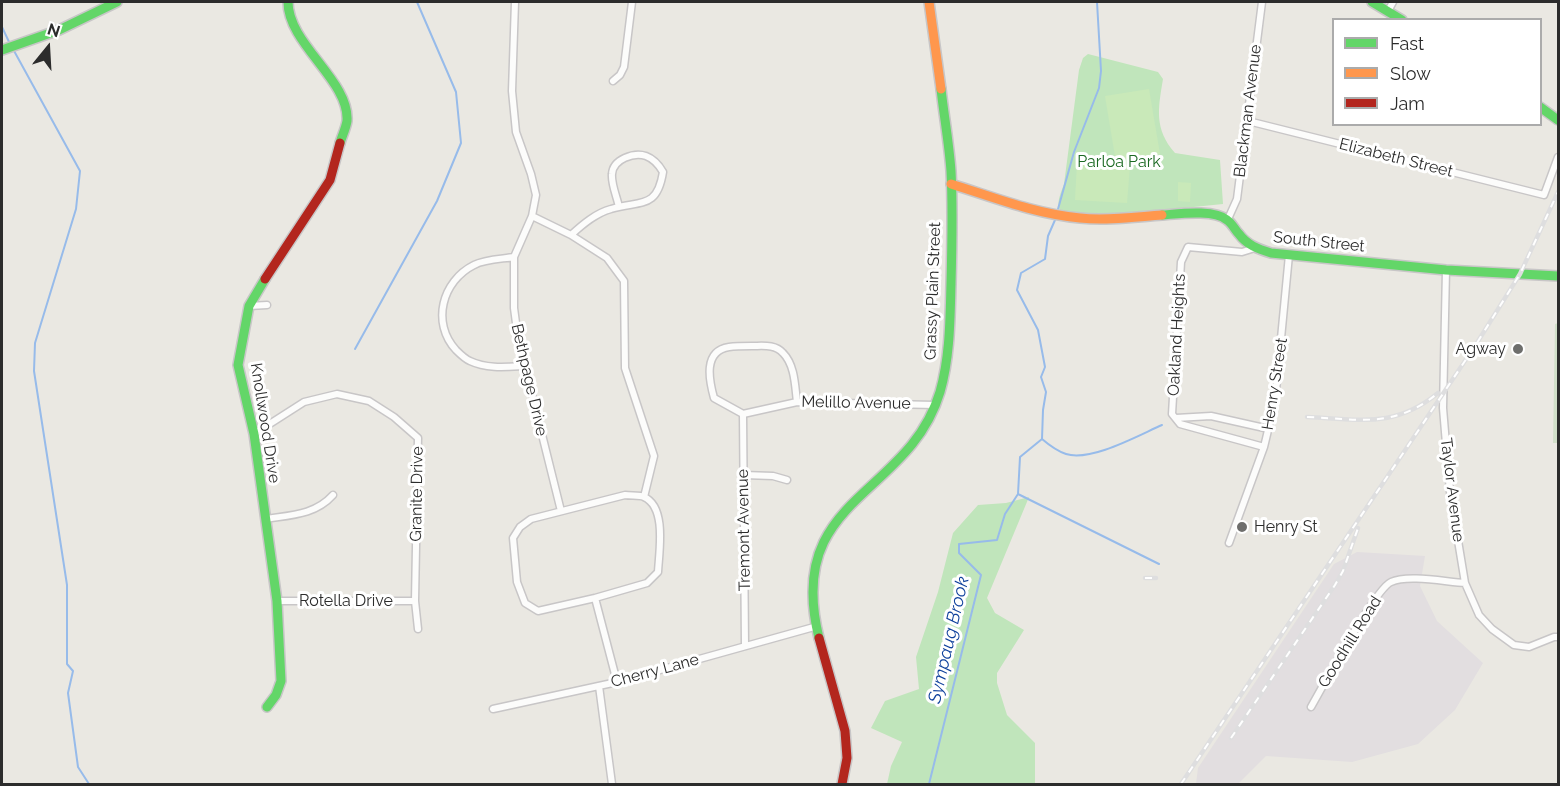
<!DOCTYPE html>
<style>
body{margin:0}
#map{position:relative;width:1560px;height:786px;overflow:hidden;background:#eae8e2;font-family:Raleway,sans-serif}
canvas{display:block}
.frame{position:absolute;inset:0;border:3px solid #2c2c2c;pointer-events:none}
.legend{position:absolute;left:1332px;top:18px;width:210px;height:108px;box-sizing:border-box;background:#fff;border:2px solid #ababab;margin:0;padding:8px 10px;list-style:none;font-size:18px;color:#2c2c2c}
.legend li{display:flex;align-items:center;gap:12px;height:30px}
.legend b{width:30px;border:2px solid #ababab}
.north{position:absolute;left:18px;top:18px;width:60px;height:60px;-webkit-text-stroke:4px #fff;paint-order:stroke;rotate:18deg;font-size:16px;font-weight:700;line-height:24px;text-align:center;color:#2c2c2c}
.north::after{content:'';display:block;margin:auto;width:21px;height:27px;background:#2c2c2c;clip-path:polygon(50% 0,100% 100%,50% 72%,0 100%)}
</style>
<div id="map">
<canvas width="1560" height="786"></canvas>
<div class="frame"></div>
<ul class="legend">
<li><b style="height:8px;background:#63d668"></b>Fast</li>
<li><b style="height:8px;background:#ff974d"></b>Slow</li>
<li><b style="height:8px;background:#b3261e"></b>Jam</li>
</ul>
<div class="north">N</div>
</div>
<script>
const ctx = document.querySelector('canvas').getContext('2d');
ctx.lineJoin = 'round';
function paint(path, color) { ctx.fillStyle = color; ctx.fill(path, 'evenodd'); }
function strokePath(path, color, width, dash) { ctx.strokeStyle = color; ctx.lineWidth = width; ctx.lineCap = dash ? 'butt' : 'round'; ctx.setLineDash(dash || []); ctx.stroke(path); }
function label(font, color, halo, rows, align = 'center') {
  ctx.font = font + ' Raleway,sans-serif'; ctx.lineWidth = 6; ctx.setLineDash([]); ctx.textBaseline = 'middle'; ctx.strokeStyle = halo; ctx.fillStyle = color; for (const [text, x, y, turn = 0] of rows) {
    ctx.save(); ctx.translate(x, y); ctx.rotate((+turn || 0) * Math.PI / 180); ctx.textAlign = isNaN(turn) ? turn : align; if (halo) ctx.strokeText(text, 0, 0); ctx.fillText(text, 0, 0); ctx.restore();
  }
}
const industrial = new Path2D(`
 M1357 552 1425 556 1420 586 1437 621 1483 663 1455 710 1418 744 1352 762 1266 756 1238 784H1196L1198 768 1334 564Z`);
const green = new Path2D(`
 M1088 54 1158 72 1163 79C1158 109 1154 129 1175 153L1220 160 1223 204 1105 216 1061 212C1055 204 1061 193 1064 184L1079 70 1083 58Z
 M1029 497 987 598 995 613 1024 630 997 673V683L1007 715 1035 743V784H887L891 766 902 742 871 728 885 701 919 689 916 657 938 592 953 533 978 505 1006 503Z`);
const cemetery = new Path2D(`
 M1558 323V443H1553L1555 324Z`);
const pitch = new Path2D(`
 M1149 89 1160 154 1116 162 1105 96Z
 M1077 163 1130 166 1127 203 1075 200Z
 M1178 182 1191 183 1190 202 1178 201Z`);
const stream = new Path2D(`
 M2 4V2
 M2 27 10 44
 M13 49 80 171 76 209 35 343 34 371 67 585V664L73 671 68 693 78 767 89 784
 M1058 209 1074 152 1099 88 1101 71 1097 2
 M355 349 437 201 461 143 456 92 417 2
 M1042 439C1049 445 1057 451 1066 454 1091 462 1139 435 1162 425
 M1018 494 1159 564
 M929 784 981 575 959 553V544L997 540 1005 514 1018 494 1020 457 1042 439 1043 410 1046 392 1041 377 1045 367 1038 330 1017 290 1021 273 1045 259 1048 236 1055 220`);
const street = new Path2D(`
 M515 2 512 91 516 132 531 174 536 195 532 216 514 257V308L518 338 561 511
 M1388 11 1393 2
 M613 81 620 75 624 67 632 2
 M1248 121 1544 195 1558 157
 M532 216 571 235 607 258 624 281 625 368 654 456 644 497
 M1228 219 1237 199 1262 2
 M571 235C583 224 596 213 611 209 640 200 657 210 663 172 659 165 654 159 646 156 634 152 613 159 612 174 611 184 617 197 619 207
 M1255 248 1242 252 1188 247 1181 262 1172 414 1180 424 1264 447
 M514 257C502 259 485 259 474 265 442 281 431 323 456 350 460 354 465 359 470 361 487 369 506 367 524 366
 M1446 270 1443 408 1450 492 1465 583 1479 615 1492 629 1514 645 1529 647 1554 637H1558
 M249 306 267 305
 M743 414 745 646
 M743 414 714 398C709 380 703 351 729 347 736 346 745 346 752 346 763 346 775 344 783 353 795 365 795 386 797 402
 M743 414 797 402 935 405
 M1176 418 1211 416 1269 429
 M254 434 304 402 337 394 369 401 394 417 418 438 415 601 418 629
 M744 475 773 476 787 480
 M625 495C631 496 640 495 644 497 667 507 659 552 658 572L647 583 595 598 538 611 525 603 517 582 513 538 520 527 531 519Z
 M265 519C291 515 315 515 333 495
 M1229 543 1264 447 1275 401 1289 255
 M595 598 617 682
 M277 601H415
 M599 686 612 784
 M1311 707C1323 686 1375 589 1391 582 1408 574 1446 582 1465 583
 M493 709 617 682 814 627`);
const fast = new Path2D(`
 M288 2C288 44 350 81 347 121 346 128 342 136 340 143
 M1372 2 1402 20
 M2 50 59 30 117 2
 M1540 107 1558 120
 M1162 215C1178 214 1214 209 1227 220 1232 223 1235 230 1239 234 1247 245 1258 249 1271 253L1446 270 1558 276
 M265 279 249 306 238 365 254 434 277 601 281 681 276 695 267 707
 M819 638C784 496 908 498 940 392 950 357 950 320 951 284 952 246 953 208 951 171 949 143 944 116 941 89`);
const slow = new Path2D(`
 M929 2 941 89
 M951 184C993 197 1035 214 1080 218 1107 221 1135 217 1162 215`);
const jam = new Path2D(`
 M265 279 330 180 340 143
 M819 638 845 731 847 758 842 784`);
const rail = new Path2D(`
 M1307 417C1360 419 1394 429 1438 393
 M1145 578H1156
 M1231 738 1335 585 1343 571 1358 528
 M1181 784 1475 346 1520 274 1558 192`);
const markers = [
 [1518,349,6,"#6e6e6c"],
 [1242,527,6,"#6e6e6c"]
];
const streetNames = [
 ["Blackman Avenue",1248,111,-83],
 ["Elizabeth Street",1396,158,14],
 ["South Street",1319,242,6],
 ["Grassy Plain Street",933,291,-88],
 ["Oakland Heights",1177,335,-87],
 ["Bethpage Drive",529,380,77],
 ["Henry Street",1275,384,-81],
 ["Melillo Avenue",856,403,1],
 ["Knollwood Drive",265,423,81],
 ["Taylor Avenue",1452,490,83],
 ["Granite Drive",417,494,-89],
 ["Tremont Avenue",744,530,-91],
 ["Rotella Drive",346,601],
 ["Goodhill Road",1350,642,-58],
 ["Cherry Lane",655,671,-15]
];
const parkNames = [
 ["Parloa Park",1119,162]
];
const poiNames = [
 ["Agway",1506,349],
 ["Henry St",1254,527,"left"]
];
const waterNames = [
 ["Sympaug Brook",949,640,-77]
];
paint(industrial, '#e2dee0');
paint(green, '#c0e5bb');
paint(cemetery, '#d1dfc9');
paint(pitch, '#c9e9b9');
strokePath(stream, '#97bbea', 2);
strokePath(street, '#c8c6c7', 9);
strokePath(fast, '#c8c6c7', 12);
strokePath(slow, '#c8c6c7', 12);
strokePath(jam, '#c8c6c7', 12);
strokePath(street, '#fcfcfb', 6);
strokePath(fast, '#63d668', 9);
strokePath(slow, '#ff974d', 9);
strokePath(jam, '#b3261e', 9);
strokePath(rail, '#dededf', 4.5);
strokePath(rail, '#fff', 2, [7]);
for (const [x, y, r, color] of markers) { const dot = new Path2D(); dot.arc(x, y, r, 0, 2 * Math.PI); ctx.fillStyle = color; ctx.fill(dot); strokePath(dot, '#fff', 2); }
label('16px', '#2c2c2c', '#fff', streetNames);
label('16px', '#1b6922', '#fff', parkNames);
label('16px', '#2c2c2c', '#fff', poiNames, 'right');
label('italic 18px', '#0f419c', '#fff', waterNames);
</script>
